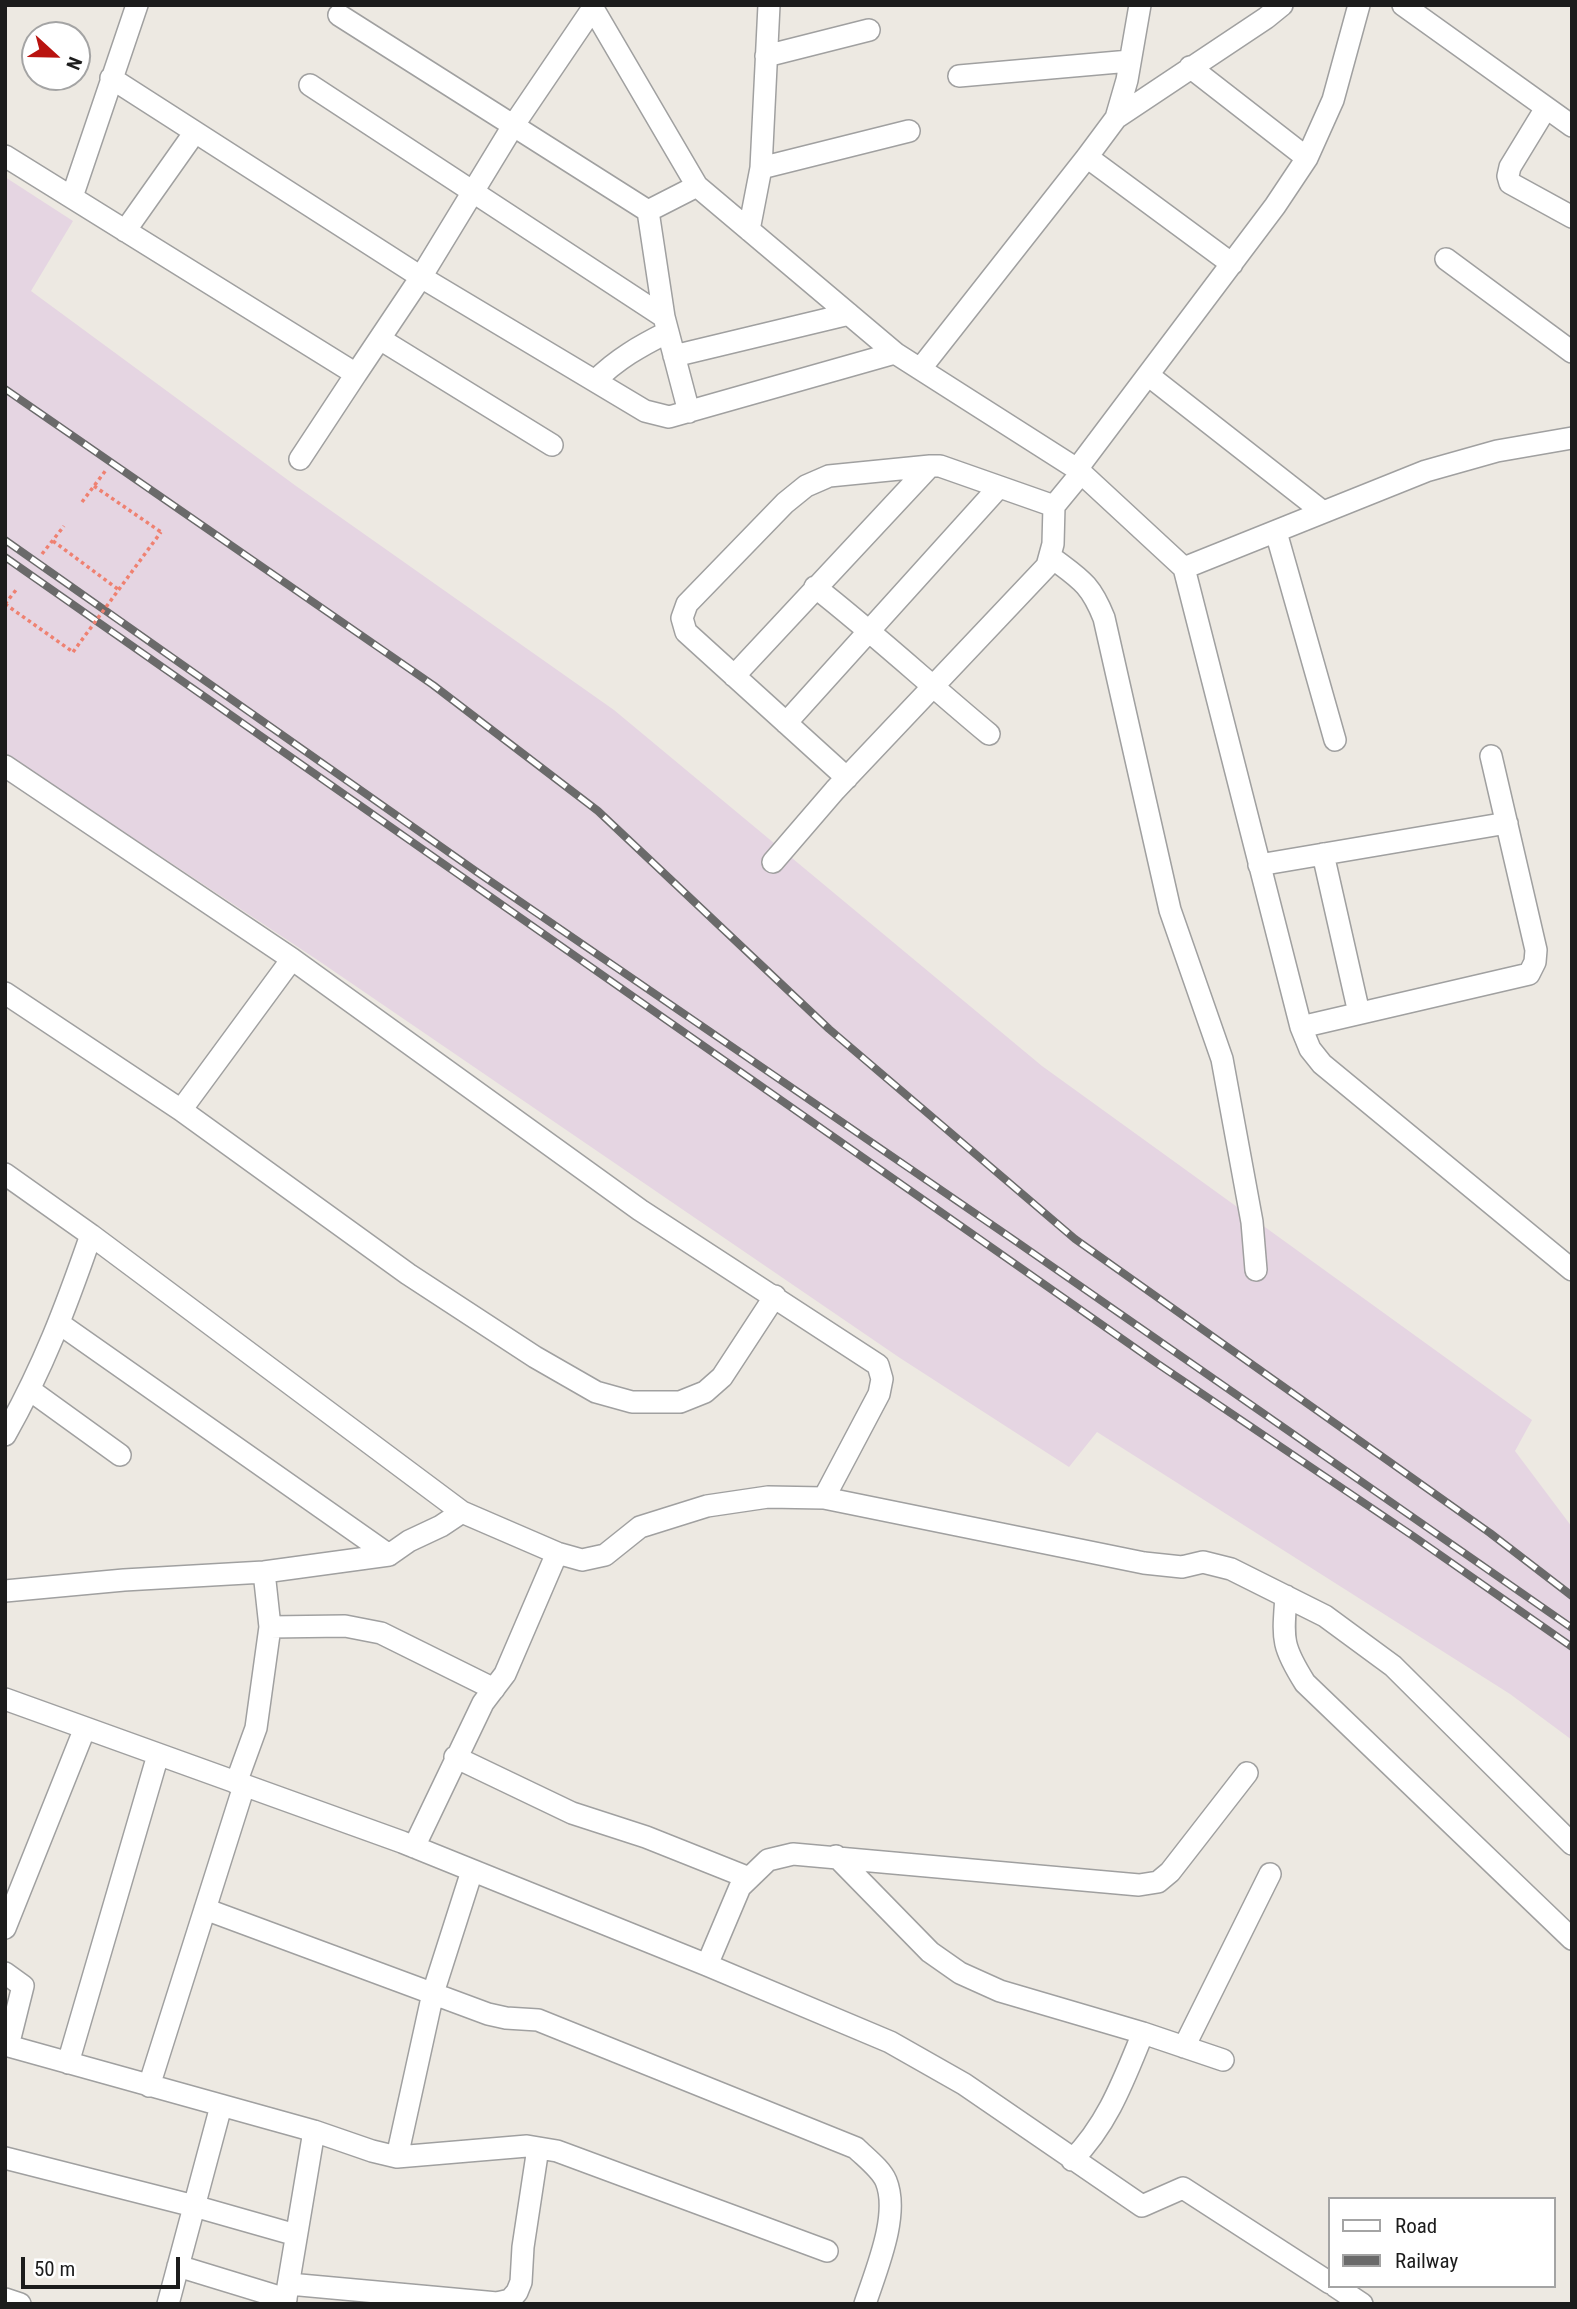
<!DOCTYPE html>
<style>
body{margin:0}
#map{position:relative;width:1577px;height:2309px;overflow:hidden;background:#ede9e2;font-family:"Roboto Condensed",sans-serif}
canvas{display:block}
.frame{position:absolute;inset:0;border:7px solid #1c1c1c;pointer-events:none}
.legend{position:absolute;left:1328px;top:2197px;width:228px;height:91px;box-sizing:border-box;background:#fff;border:2px solid #a4a4a4;margin:0;padding:9px 12px;list-style:none;font-size:21px;color:#1c1c1c}
.legend li{display:flex;align-items:center;gap:14px;height:35px}
.legend b{width:35px;border:2px solid #a4a4a4}
.north{position:absolute;left:21px;top:21px;width:70px;height:70px;box-sizing:border-box;background:#fff;border:2px solid #a4a4a4;border-radius:50%;rotate:112deg;font-size:19px;font-weight:700;line-height:28px;text-align:center;color:#1c1c1c}
.north::after{content:'';display:block;margin:auto;width:24px;height:32px;background:#b9130f;clip-path:polygon(50% 0,100% 100%,50% 72%,0 100%)}
.scale{position:absolute;left:21px;top:2257px;width:159px;height:32px;box-sizing:border-box;border:4px solid #1c1c1c;border-top:0;padding-left:9px;font-size:21px;line-height:24px;white-space:nowrap;color:#1c1c1c;-webkit-text-stroke:5px #fff;paint-order:stroke}
</style>
<div id="map">
<canvas width="1577" height="2309"></canvas>
<div class="frame"></div>
<ul class="legend">
<li><b style="height:9px;background:#fff"></b>Road</li>
<li><b style="height:9px;background:#6a6a6a"></b>Railway</li>
</ul>
<div class="north">N</div>
<div class="scale">50 m</div>
</div>
<script>
const ctx = document.querySelector('canvas').getContext('2d');
ctx.lineJoin = 'round';
function paint(path, color) { ctx.fillStyle = color; ctx.fill(path, 'evenodd'); }
function strokePath(path, color, width, dash) { ctx.strokeStyle = color; ctx.lineWidth = width; ctx.lineCap = dash ? 'butt' : 'round'; ctx.setLineDash(dash || []); ctx.stroke(path); }
const industrial = new Path2D(`
 M5 177 73 221 31 291 296 486 614 710 1042 1066 1532 1420 1515 1451 1572 1527V1740L1510 1694 1097 1432 1069 1467 900 1358 316 959 5 753Z`);
const path = new Path2D(`
 M94 486 161 532
 M82 502 106 470
 M53 541 119 590
 M42 554 64 526
 M5 604 73 652
 M5 604 16 590`);
const minor = new Path2D(`
 M591 5 697 186 895 353 1077 469 1184 568 1426 471 1497 451 1572 438
 M1403 5 1572 126
 M339 15 648 211
 M766 56 869 30
 M1190 67 1307 158
 M959 76 1130 61
 M111 78 421 277 513 126 593 8
 M310 85 664 317
 M1546 108 1510 167 1508 176 1510 183 1572 217
 M1116 118 1266 18 1282 5
 M5 156 356 374 421 277 645 411 669 417 895 353
 M1087 157 1232 264
 M761 168 909 131
 M72 197 137 5
 M749 230 761 168 769 5
 M125 231 195 132
 M1446 259 1572 352
 M380 339 552 445
 M674 356 849 314
 M921 368 1087 157 1116 118 1127 80 1140 5
 M1148 375 1323 512
 M595 381C617 359 640 346 668 332
 M689 412 664 317 648 211 697 186
 M300 459 356 374
 M1077 469 1275 206 1307 158 1333 100 1359 5
 M1276 532 1335 740
 M1051 557C1080 579 1090 583 1104 618L1170 910 1222 1059 1252 1222 1256 1270
 M1184 568 1301 1027 1310 1049 1322 1064 1572 1270
 M815 587C875 634 930 685 989 734
 M734 676 930 466H940L1054 506
 M786 723 999 487
 M5 766 292 959 640 1210 878 1365 882 1379 879 1394 824 1498
 M847 778 686 632 682 618 687 604 785 503 806 486 829 476 930 466
 M1323 854 1359 1013
 M773 862 835 790 1047 566 1053 544 1054 506 1082 472
 M1259 865 1507 823
 M5 993 181 1110 408 1274 535 1357 596 1392 632 1402H680L705 1392 722 1377 775 1296
 M1301 1027 1529 974 1535 962 1536 950 1491 756
 M181 1110 292 959
 M5 1174 91 1235 462 1512 441 1526 409 1541 389 1555 264 1572 124 1580 5 1591
 M60 1324 389 1555
 M30 1390 120 1455
 M5 1435C43 1368 66 1307 91 1235
 M462 1512 557 1553 582 1560 605 1555 640 1527 707 1506 768 1497 824 1498 1144 1563 1182 1567 1203 1562 1231 1569 1325 1616 1393 1666 1572 1844
 M1286 1596C1283 1639 1281 1645 1305 1683L1572 1939
 M270 1627 345 1626 381 1633 494 1689
 M5 1699 402 1842 707 1965 890 2042 964 2084 1142 2206 1183 2188 1330 2283
 M455 1757 572 1813 646 1837 749 1878
 M236 1783 256 1728 270 1627 264 1572
 M414 1847 483 1703 505 1674 557 1553
 M836 1856 930 1952 960 1973 1000 1991 1143 2033 1223 2060
 M205 1909 488 2014 506 2018 538 2020 856 2148C865 2157 881 2169 886 2181 900 2215 876 2270 865 2304
 M5 1928 85 1728
 M707 1965 740 1887 768 1860 793 1854 1139 1885 1158 1882 1170 1872 1247 1773
 M5 1973 23 1986 8 2046
 M5 2045 314 2131 372 2151 397 2157 527 2146 557 2151 827 2251
 M1184 2047 1270 1874
 M68 2063 158 1755
 M149 2086 244 1786
 M397 2157 433 1993 472 1871
 M5 2158 194 2206 296 2235
 M1072 2160C1108 2124 1124 2079 1143 2033
 M178 2266 286 2299
 M289 2284 497 2303 510 2300 517 2292 521 2282 523 2247 538 2148
 M1335 2286 1362 2304
 M5 2299 20 2304
 M168 2304 221 2106
 M285 2304 314 2131`);
const rail = new Path2D(`
 M5 389 433 685 598 811 829 1029 1075 1239 1490 1533 1572 1596
 M5 540 477 872 1014 1240 1572 1628
 M5 557 1158 1364 1413 1536 1572 1647`);
const pathBridge = new Path2D(`
 M73 652 161 532`);
paint(industrial, '#e5d5e2');
strokePath(minor, '#a0a0a0', 24);
strokePath(path, '#ef8171', 3.5, [3.5, 3.5]);
strokePath(minor, '#fff', 21);
strokePath(rail, '#6a6a6a', 8);
strokePath(rail, '#fff', 5, [16]);
strokePath(pathBridge, '#ef8171', 3.5, [3.5, 3.5]);
</script>
